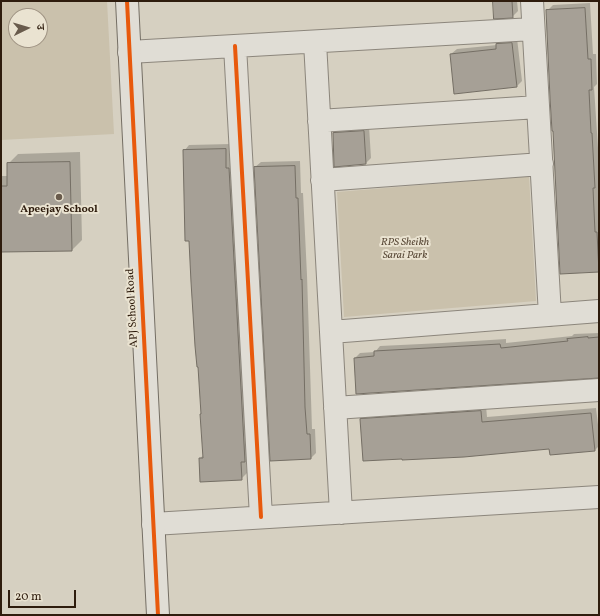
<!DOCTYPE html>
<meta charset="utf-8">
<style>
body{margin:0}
#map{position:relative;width:600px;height:616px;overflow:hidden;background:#d6d0c1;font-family:Vollkorn,"Noto Serif Devanagari",serif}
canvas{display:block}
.frame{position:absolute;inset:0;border:2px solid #2e1c0d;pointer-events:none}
.north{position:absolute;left:8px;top:8px;width:40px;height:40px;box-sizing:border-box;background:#eae3d1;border:1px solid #9f9383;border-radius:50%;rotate:85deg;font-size:11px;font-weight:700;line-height:16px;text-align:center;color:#2e1c0d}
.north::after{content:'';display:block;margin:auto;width:14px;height:18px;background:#695b4c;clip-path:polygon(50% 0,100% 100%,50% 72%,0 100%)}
.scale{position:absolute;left:8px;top:590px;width:68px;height:18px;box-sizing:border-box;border:2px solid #2e1c0d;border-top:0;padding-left:5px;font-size:12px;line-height:14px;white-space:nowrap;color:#2e1c0d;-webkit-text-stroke:3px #eae3d1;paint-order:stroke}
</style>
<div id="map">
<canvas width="600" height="616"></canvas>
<div class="frame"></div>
<div class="north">उ</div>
<div class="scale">20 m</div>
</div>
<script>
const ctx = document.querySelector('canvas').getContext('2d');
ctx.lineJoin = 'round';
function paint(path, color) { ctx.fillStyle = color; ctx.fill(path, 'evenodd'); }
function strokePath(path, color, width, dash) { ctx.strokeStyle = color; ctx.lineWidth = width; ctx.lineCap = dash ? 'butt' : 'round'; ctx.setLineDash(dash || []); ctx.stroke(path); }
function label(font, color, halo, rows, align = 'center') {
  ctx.font = font + ' Vollkorn,serif'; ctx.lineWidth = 4; ctx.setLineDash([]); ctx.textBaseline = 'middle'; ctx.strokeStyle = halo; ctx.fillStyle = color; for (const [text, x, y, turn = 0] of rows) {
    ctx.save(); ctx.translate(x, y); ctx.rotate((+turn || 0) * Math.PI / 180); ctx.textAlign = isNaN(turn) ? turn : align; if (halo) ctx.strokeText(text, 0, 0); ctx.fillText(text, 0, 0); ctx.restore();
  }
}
const green = new Path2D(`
 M1 1H107L114 134 1 140ZM16 16H40V40H16Z
 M529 176 536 301 344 317 337 192Z`);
const shadow = new Path2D(`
 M494 1H517L518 11 512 17Z
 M590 3 593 54H596L597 84 594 87 599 163V182L598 183 599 202 598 271 547 11 553 5Z
 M517 38 522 81 517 86 451 54 457 49 497 45 502 39Z
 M369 126 371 158 366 163 335 166 334 133 339 128Z
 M231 144 250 455 246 460 247 473 241 479 200 458 204 455 202 413 184 151 189 145Z
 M80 152 82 240 72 250 1 251V176H8V164L18 154Z
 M300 161 301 193H303L307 275 312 429H315L316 453 311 458 255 167 261 162Z
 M599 333V377L355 358 360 353 375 352 380 346 442 343 506 339V343L572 336 574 334Z
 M486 406 487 417 596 408 599 433V446L595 450 550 448 361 419 367 414Z`);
const building = new Path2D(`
 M493 1H512L513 18 494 19Z
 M585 8 588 59H591L592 90H589L591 133H592L595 188H593L595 232H597L599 272 560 274 553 131H552L550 98 546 10Z
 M512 43 517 87 454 94 450 54 496 49V44Z
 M364 131 366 164 334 167 333 133Z
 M226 149V168H229L245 462H241L242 480 200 482 199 458H203L200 414H201L198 367H197L195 346 191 282 189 241H185L183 150Z
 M70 162 72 251 1 252V186H7V163Z
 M295 166 296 198H298L301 280 302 279 305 407 307 434H310L311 459 270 461 254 167Z
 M588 337V338L599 337V378L356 394 354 358 374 356V351L500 344 501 348 568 341 567 339Z
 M481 411 482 422 591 413 595 451 550 455 549 449 464 457 402 460V459L363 461 360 419Z`);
const street = new Path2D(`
 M532 1 550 315
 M315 42 341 513
 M235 46 261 517
 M129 52 533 29
 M319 121 538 107
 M322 180 542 164
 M331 332 599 311
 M335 408 599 390
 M153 524 599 497`);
const secondary = new Path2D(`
 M127 1 158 615`);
const cycleway = new Path2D(`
 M127 1 158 615
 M235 46 261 517`);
const markers = [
 [59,197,4,"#695b4c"]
];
const poiNames = [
 ["Apeejay School",59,210]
];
const parkNames = [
 ["RPS Sheikh",405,243],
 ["Sarai Park",405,256]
];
const streetNames = [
 ["APJ School Road",133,308,-93]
];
paint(green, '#cac1ac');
paint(shadow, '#0003');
paint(building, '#a6a096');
strokePath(building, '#746e64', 1);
strokePath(street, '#8c867c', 24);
strokePath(secondary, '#746e64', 24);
strokePath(street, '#e0ddd5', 22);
strokePath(secondary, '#e0ddd5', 22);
strokePath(cycleway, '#e8590c', 4);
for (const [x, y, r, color] of markers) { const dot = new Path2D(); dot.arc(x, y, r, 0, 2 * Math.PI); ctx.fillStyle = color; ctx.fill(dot); strokePath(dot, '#eae3d1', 1.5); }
label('bold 11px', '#2e1c0d', '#eae3d1', poiNames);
label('italic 11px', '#5a4a38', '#eae3d1', parkNames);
label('11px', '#2e1c0d', '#eae3d1', streetNames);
</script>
